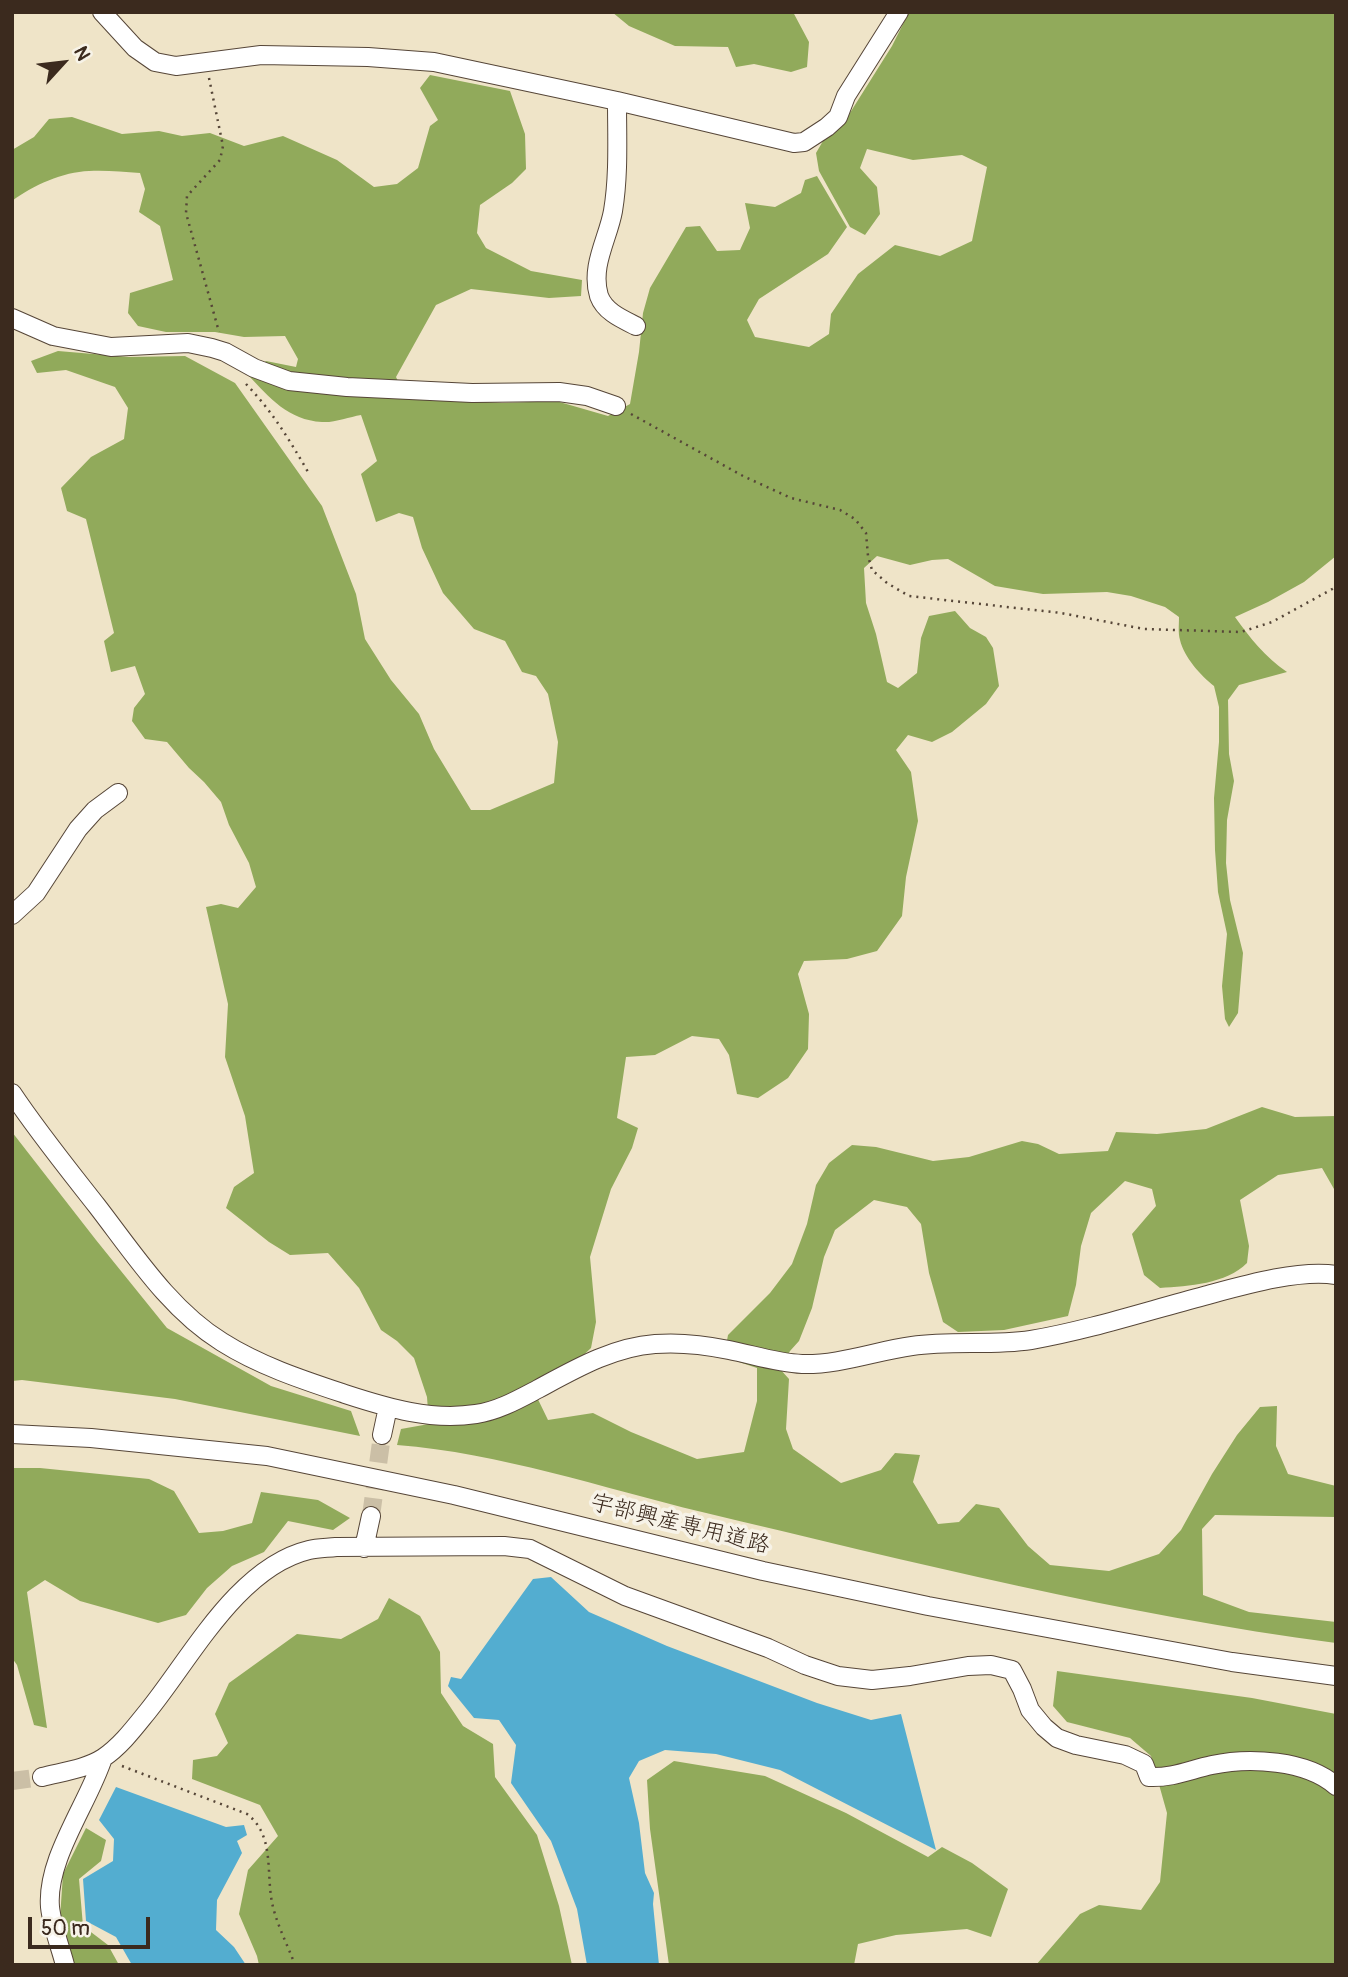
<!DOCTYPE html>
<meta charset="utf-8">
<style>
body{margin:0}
#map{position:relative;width:1348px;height:1977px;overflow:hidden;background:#efe4c8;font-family:Pangolin,sans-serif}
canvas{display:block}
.frame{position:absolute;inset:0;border:14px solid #3b2a1e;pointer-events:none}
.north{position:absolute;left:28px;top:28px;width:70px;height:70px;-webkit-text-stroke:5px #f7f3e8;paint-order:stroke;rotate:63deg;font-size:19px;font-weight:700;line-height:28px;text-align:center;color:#3b2a1e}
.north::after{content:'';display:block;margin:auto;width:24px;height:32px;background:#3b2a1e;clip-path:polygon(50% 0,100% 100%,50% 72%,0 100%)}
.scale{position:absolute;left:28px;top:1917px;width:122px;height:32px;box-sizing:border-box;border:4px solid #3b2a1e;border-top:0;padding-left:9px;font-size:21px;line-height:24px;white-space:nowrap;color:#3b2a1e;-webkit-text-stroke:5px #f7f3e8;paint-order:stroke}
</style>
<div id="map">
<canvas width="1348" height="1977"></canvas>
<div class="frame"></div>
<div class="north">N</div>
<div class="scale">50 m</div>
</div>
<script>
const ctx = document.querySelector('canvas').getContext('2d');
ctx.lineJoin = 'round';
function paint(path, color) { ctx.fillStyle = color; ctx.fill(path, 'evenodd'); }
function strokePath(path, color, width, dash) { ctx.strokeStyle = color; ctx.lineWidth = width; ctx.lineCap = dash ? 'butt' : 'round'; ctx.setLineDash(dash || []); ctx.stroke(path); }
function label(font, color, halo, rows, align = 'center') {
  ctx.font = font + ' Pangolin,"Klee One",sans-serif'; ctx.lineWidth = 7; ctx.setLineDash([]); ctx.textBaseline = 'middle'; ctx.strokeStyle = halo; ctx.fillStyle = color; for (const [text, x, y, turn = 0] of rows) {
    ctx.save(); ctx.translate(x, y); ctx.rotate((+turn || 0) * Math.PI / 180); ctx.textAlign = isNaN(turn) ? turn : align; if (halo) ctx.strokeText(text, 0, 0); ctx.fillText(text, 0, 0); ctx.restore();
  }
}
const forest = new Path2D(`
 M612 12H793L809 42 807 67 791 72 754 64 736 67 728 47 675 46 629 26Z
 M909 12H1336V556L1304 582 1268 602 1235 617C1250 638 1265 657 1287 672L1239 685 1228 700 1229 754 1234 781 1227 820 1226 863 1230 900 1243 953 1238 1013 1229 1027 1225 1019 1222 986 1227 934 1218 892 1215 850 1214 798 1219 742V707L1214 686C1201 676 1184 657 1180 640 1178 633 1179 625 1179 617L1165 607 1131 596 1107 592 1043 594 995 586 948 559 932 560 910 565 877 556 864 568 866 603 876 634 887 682 898 688 917 673 921 638 929 616 955 611 970 628 986 637 993 648 999 686 986 704 952 732 932 742 908 735 896 750 911 772 918 821 906 877 902 916 877 951 847 959 804 961 798 974 809 1014 808 1049 788 1078 758 1098 737 1094 729 1055 719 1039 692 1036 655 1055 626 1057 617 1118 638 1128 632 1148 611 1189 590 1257 596 1322 591 1348 573 1365 531 1385 548 1420 593 1413 631 1432 697 1459 744 1452 757 1401V1368L724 1357 728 1335 770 1293 792 1264 807 1224 816 1185 829 1163 852 1145 876 1147 933 1161 969 1157 1022 1141 1038 1144 1059 1154 1108 1151 1116 1132 1157 1134 1206 1129 1262 1107 1295 1117 1336 1116V1241L1334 1189 1322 1168 1278 1175 1240 1200 1249 1246 1247 1263C1226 1284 1189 1286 1160 1288L1144 1275 1132 1234 1156 1206 1152 1189 1125 1181 1091 1213 1081 1246 1076 1285 1068 1316 1004 1330 958 1332 943 1322 929 1273 921 1224 907 1207 874 1200 835 1230 824 1257 812 1308 799 1341 790 1351 780 1369 789 1379 786 1429 793 1449 841 1483 881 1470 895 1453 920 1455 913 1482 938 1524 959 1522 976 1504 999 1508 1028 1546 1050 1565 1109 1571 1159 1554 1181 1530 1212 1474 1237 1435 1260 1407 1277 1406 1276 1446 1288 1474 1336 1486V1517L1215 1515 1202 1529 1203 1595 1249 1612 1336 1622V1643C1122 1615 912 1562 702 1512 602 1488 500 1453 397 1445L401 1429 429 1424 427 1397 414 1358 397 1341 381 1330 359 1288 328 1253 290 1255 269 1242 226 1208 234 1187 254 1173 245 1116 225 1057 228 1004 206 907 221 904 238 908 256 887 249 863 229 825 221 802 204 782 189 768 167 742 145 739 132 721 134 708 145 694 135 666 111 672 104 641 114 633 86 519 67 511 61 488 91 457 124 439 128 408 115 387 66 370 37 373 31 361 58 351 129 357 185 356 235 383 322 506 356 594 365 639 391 680 419 714 434 749 471 810H490L554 783 558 742 548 694 536 676 522 672 505 641 474 629 443 593 422 548 413 517 399 513 376 522 361 474 377 461 361 415C349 417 334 423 322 422 288 420 270 398 248 375L266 361 296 367 298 359 285 336 244 337 215 332H166L138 326 128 313 130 293 173 280 160 226 139 212 145 189 140 173C123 172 106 170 89 171 63 172 33 185 12 201V150L34 137 49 119 72 117 122 134 159 131 182 136 210 133 244 146 283 136 337 160 374 187 397 184 418 168 430 126 438 120 420 88 430 75 510 91 525 134 526 169 512 183 480 205 477 233 486 248 531 271 582 280 581 296 549 298 471 289 436 305 396 377 406 397 502 403 556 401 608 416 630 404 639 352 643 313 650 288 686 227 700 226 717 251 740 250 750 228 745 203 775 207 801 193 805 180 817 176 847 227 828 254 759 299 747 320 755 337 809 347 829 334 831 314 858 274 895 245 940 256 972 241 987 167 962 155 913 160 867 149 860 168 877 187 880 214 865 235 850 227 819 171 816 153 823 141 843 124 892 46Z
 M12 1132 96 1240 167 1328 271 1386 351 1411 360 1436 175 1399 22 1380 12 1381Z
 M12 1468H40L149 1479 174 1491 199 1533 223 1531 252 1523 261 1492 318 1500 350 1518 333 1530 288 1521 264 1552 232 1566 207 1588 186 1615 158 1623 80 1601 45 1580 27 1592 47 1728 34 1725 17 1665 12 1658Z
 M389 1598 420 1616 440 1652 441 1693 463 1726 493 1744 495 1777 537 1835 559 1906 572 1965H259L257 1956 239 1914 248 1870 278 1836 260 1805 192 1779 193 1760 217 1756 228 1743 215 1714 229 1683 297 1634 341 1639 378 1619Z
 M1057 1671 1252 1698 1336 1714V1965H1036L1080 1914 1099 1905 1141 1910 1160 1882 1167 1813 1151 1756 1130 1738 1067 1722 1053 1706Z
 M674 1761 765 1776 846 1813 928 1857 942 1847 972 1863 1008 1889 991 1937 967 1929 896 1935 858 1944 854 1965H669L650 1829 647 1780Z
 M86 1828 106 1840 101 1861 79 1879 83 1926 108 1945 119 1965H71L60 1918 63 1874Z`);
const water = new Path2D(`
 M551 1577 589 1612 667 1646 817 1703 871 1720 901 1714 936 1850 780 1770 716 1754 665 1750 639 1761 629 1778 639 1823 645 1873 654 1893 653 1904 659 1965H587L577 1909 551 1841 511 1783 516 1745 499 1720 474 1718 448 1686 451 1677 461 1679 533 1579Z
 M116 1787 226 1827 244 1825 247 1835 237 1841 242 1853 217 1900 216 1930 234 1947 246 1965H132L116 1937 86 1921 83 1879 113 1861 114 1839 99 1820Z`);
const minorTunnel = new Path2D(`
 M371 1516 382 1435
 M12 1781 42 1777`);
const path = new Path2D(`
 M209 78 223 146 220 160 187 196 186 213 219 332
 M246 384C272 411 289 439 308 472
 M631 414 743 476 791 498 840 510 855 519 866 533 868 556 872 570 887 583 909 596 1061 613 1144 629 1241 632 1272 622 1336 587
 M122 1766 247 1814C276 1836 265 1875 273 1907 278 1927 288 1946 295 1965`);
const minor = new Path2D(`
 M102 12 135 48 155 62 176 66 261 55 368 57 434 62 617 101 794 143 804 142 827 127 838 117 846 96 899 12
 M617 101C617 138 619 175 613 211 608 239 590 266 599 296 605 312 622 319 636 326
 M12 318 53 336 111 347 188 343 212 348 225 352 254 368 289 381 347 387 472 393 559 392 587 396 616 406
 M12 915 36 893 78 829 95 810 118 793
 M12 1093C38 1132 68 1169 97 1206 134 1254 170 1310 222 1342 260 1366 303 1380 345 1394 388 1408 431 1421 476 1414 498 1411 519 1399 538 1389 575 1369 613 1347 655 1344 680 1342 705 1345 729 1350 754 1355 777 1363 802 1364 840 1365 875 1351 912 1346 951 1340 992 1346 1031 1340 1089 1330 1147 1311 1204 1296 1241 1286 1298 1269 1336 1275
 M12 1434 91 1438 267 1456 454 1495 763 1571 928 1606 1232 1662 1336 1676
 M382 1435 388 1407
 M364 1548 371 1516
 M42 1777C61 1772 86 1769 103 1758 121 1746 135 1727 148 1711 191 1658 238 1567 309 1550 317 1548 327 1548 336 1547L504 1546 530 1549 625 1596 768 1648 805 1665 838 1676 872 1680 910 1676 968 1666 991 1665 1012 1670 1022 1689 1030 1710 1044 1727 1057 1738 1076 1745 1125 1755 1144 1764 1149 1777C1173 1778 1189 1770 1212 1765 1249 1757 1307 1760 1336 1786
 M65 1965C60 1946 52 1926 50 1907 46 1859 88 1804 103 1758`);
const streetNames = [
 ["宇部興産専用道路",680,1525,14]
];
paint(forest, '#91aa5b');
paint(water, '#53add0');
strokePath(minorTunnel, '#cbbfa6', 18, [18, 9]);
strokePath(minor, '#564638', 20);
strokePath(path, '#564638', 2.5, [2, 5]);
strokePath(minor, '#fff', 18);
label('23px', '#3b2a1e', '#f7f3e8', streetNames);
</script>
